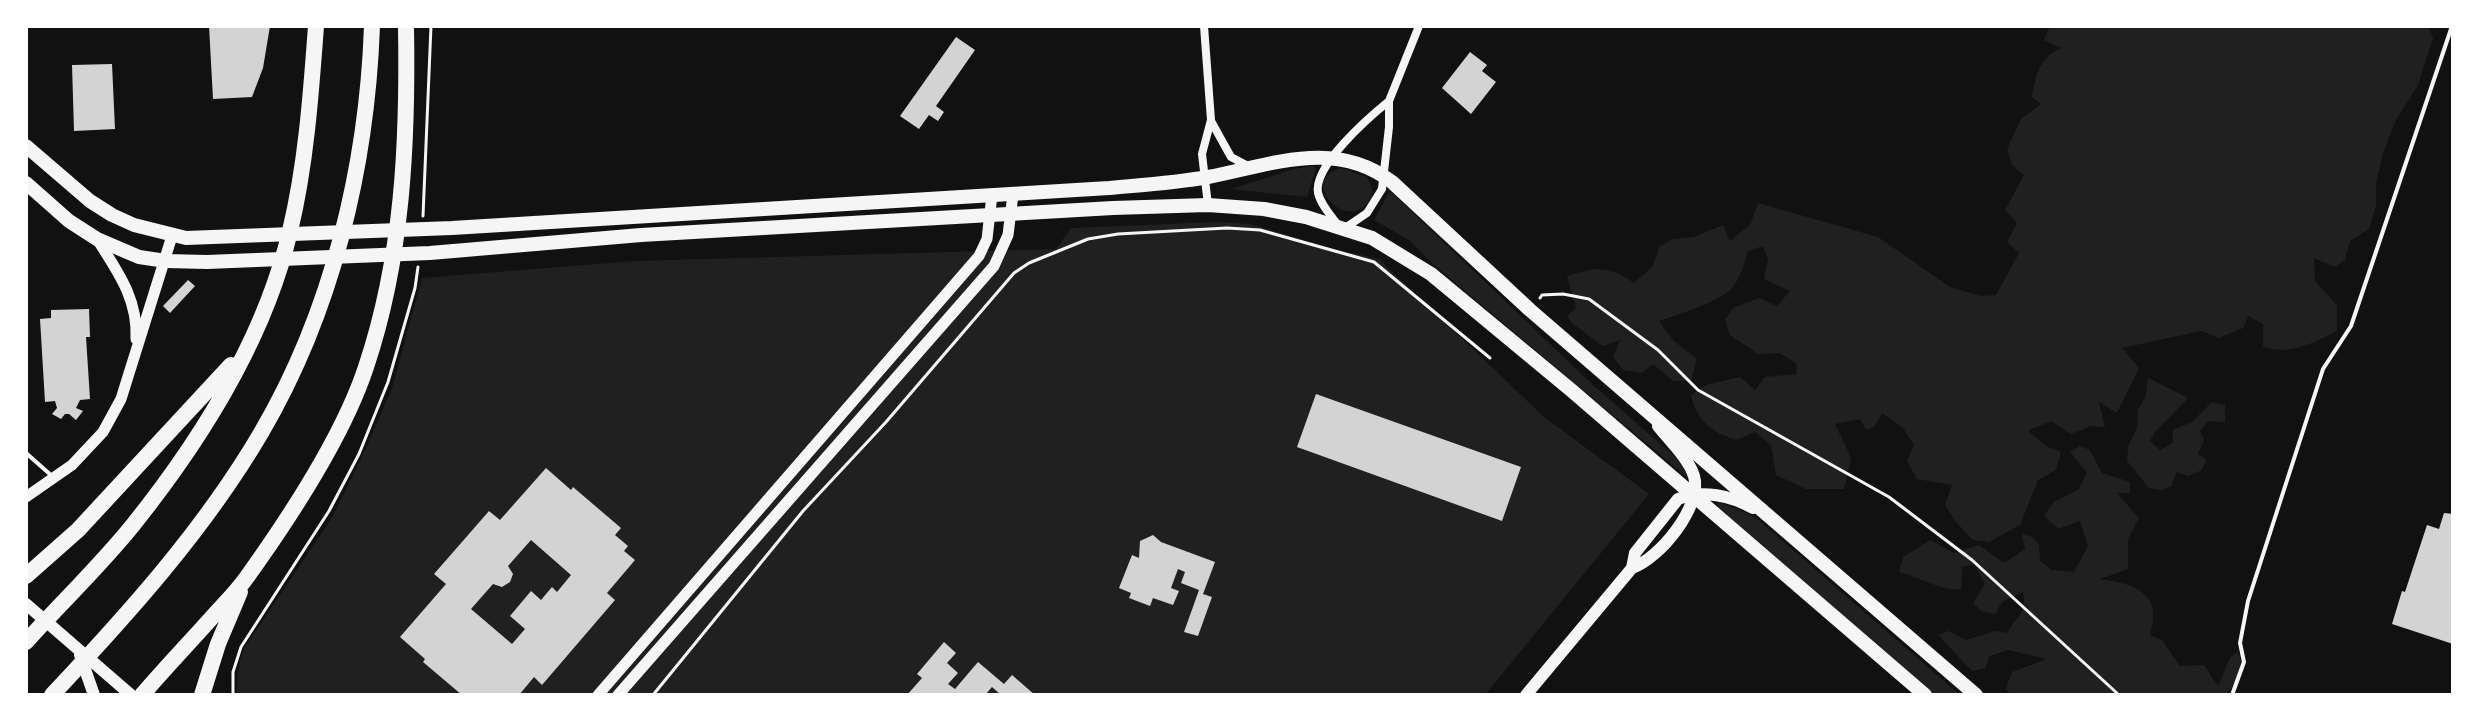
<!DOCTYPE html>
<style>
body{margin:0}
#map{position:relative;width:2479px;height:721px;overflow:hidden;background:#111;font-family:"Noto Sans",sans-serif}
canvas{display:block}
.frame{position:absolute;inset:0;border:28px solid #fff;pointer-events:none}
</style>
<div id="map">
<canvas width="2479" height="721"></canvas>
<div class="frame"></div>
</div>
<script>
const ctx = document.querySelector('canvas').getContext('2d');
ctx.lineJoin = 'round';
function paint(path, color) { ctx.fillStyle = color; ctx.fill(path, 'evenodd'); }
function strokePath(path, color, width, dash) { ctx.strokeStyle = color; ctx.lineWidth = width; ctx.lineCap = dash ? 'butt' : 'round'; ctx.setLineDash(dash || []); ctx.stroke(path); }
const green = new Path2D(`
 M2050 26H2428L2433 38 2418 85 2396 120 2383 153 2376 183V205L2369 229 2350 241 2345 260 2335 267 2314 258 2315 281 2337 305V331C2314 343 2287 357 2263 346V324L2248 316 2243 328 2219 338 2201 331 2122 348 2139 368 2117 413 2099 402 2105 427 2091 426 2071 434 2051 421 2028 431 2048 447 2061 452 2056 470 2038 480 2020 525 1989 542 1973 540 1955 521 1945 505 1952 485 1917 479 1907 461 1914 445 1903 428 1882 413 1875 426 1866 430 1860 419 1835 424 1851 458 1844 489H1806L1776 475 1771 445 1755 432 1736 440C1712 433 1696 420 1691 395L1706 385 1740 377 1755 390 1765 377 1796 374 1797 364 1780 353 1758 354 1730 335 1725 320 1733 308 1759 298 1777 306 1790 291 1764 279 1768 259 1763 246 1748 251C1744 265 1740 281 1729 291 1717 302 1675 316 1659 321L1674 341 1697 359 1691 381H1673L1653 364 1642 373 1623 370 1613 357 1620 340 1603 346 1573 324 1567 316 1576 308 1567 276C1598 267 1607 265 1634 283L1652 267 1660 246 1673 239 1694 237 1723 225 1730 241 1750 225 1758 203 1878 237 1950 287 1981 296 1996 295 2019 253 2007 242 2017 223 2005 210 2024 175 2012 165 2007 149 2021 119 2041 104 2031 97C2037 75 2038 58 2061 48L2044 40Z
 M1313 166 1316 168 1307 197 1231 189 1294 169Z
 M1341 168 1367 177 1373 192C1356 242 1293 181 1341 168Z
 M1392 193 1593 385 1681 462 1688 472 1689 479 1434 265 1409 240 1374 220 1388 194Z
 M1217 222 1250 224 1337 250 1379 259 1544 417 1649 494 1485 695H236L240 660 245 647 333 516 365 450 392 388 422 278 635 261 1056 249 1071 228Z
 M2148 378 2188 398 2154 433 2150 441 2160 450 2173 443V430L2192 422 2212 402 2225 405V422L2208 421 2200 431 2204 440 2198 454 2206 460 2202 470 2188 476 2177 472 2171 486 2161 490 2149 488 2127 461 2128 447 2137 427 2138 410 2146 396Z
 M2080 446 2090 450 2102 473 2130 482V493H2117L2139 518 2128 539V569L2100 579C2136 584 2163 593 2150 635L2162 640 2180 666 2204 665 2218 686 2230 658 2237 652 2245 669 2226 695H2010L2006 688 2012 672 2047 659 2008 650 1990 656 1985 668 1972 671 1938 635 1948 631 1966 640 1995 631 2007 633C2016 617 2028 612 2023 592L2002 602 1995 614 1981 611 1973 603 1985 584 1974 564 1962 567 1961 589C1940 591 1920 577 1899 572L1903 557 1930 540 1954 553 1979 545 2004 563 2025 549 2022 534 2032 537 2039 544 2040 560 2051 570 2074 572 2088 546 2080 521 2058 529 2044 516 2054 502 2078 490 2087 473 2070 452Z
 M1718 502 1754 516 1960 695H1933L1717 506Z`);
const building = new Path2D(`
 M209 26H270L263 68 252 97 213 99Z
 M956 37 975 50 936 106 944 112 938 121 929 115 919 129 900 116Z
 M1470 52 1487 65 1482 71 1496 82 1471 114 1442 88Z
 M112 64 115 129 74 131 72 65Z
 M188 280 195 286 170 313 163 306Z
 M89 309 90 337H86L90 399 80 400 76 408 83 411 76 420 69 414H65L61 419 52 414 57 408 55 401 45 402 40 319 51 318V310Z
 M1316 394 1521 467 1502 521 1297 447Z
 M546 468 571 490 573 487 621 528 615 535 628 546 624 551 635 560 607 593 615 600 542 685 534 677 519 695H462L423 662 425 659 400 637 446 584 434 574 489 511 500 520ZM531 540 571 575 557 592 552 587 541 600 531 591 510 616 525 629 512 644 471 609 493 584 502 587 510 582 513 574 508 566Z
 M2444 513 2453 514V644L2392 624 2402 591 2405 592 2427 525 2439 529Z
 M1153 535 1161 542 1215 562 1203 594 1212 597 1198 636 1184 632 1199 590 1181 583 1185 572 1178 569 1171 588 1179 591 1173 605 1153 598 1150 606 1129 598 1131 593 1119 588 1132 555 1139 558 1140 541Z
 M944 642 956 653 947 663 958 673 948 684 955 689 978 662 1004 684 1012 675 1035 695H1001L992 687 985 695H907L922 678 917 674Z`);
const path = new Path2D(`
 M423 216 431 26
 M1540 298 1542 295 1563 294 1589 299 1658 350 1698 390 1889 497 1972 560 2119 695
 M233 695V672L241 647 329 511 359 454 388 382 415 288 418 267
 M653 695 803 511 886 422 1014 273 1029 263 1088 239 1118 234 1227 228 1260 230 1374 262 1490 358`);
const service = new Path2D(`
 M26 453 52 476
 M2232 695 2244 662 2240 643 2248 601 2323 369 2351 326 2452 26`);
const minor = new Path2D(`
 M1204 26 1211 120 1202 154 1208 205
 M1211 121 1231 157 1250 167
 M1338 225C1331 216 1321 205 1318 193 1313 166 1368 118 1389 101
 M1345 228 1367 213 1382 189 1389 127V101L1419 26`);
const tertiary = new Path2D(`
 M97 239C118 272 138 299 136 339
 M26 497 72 465 103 432 121 399 172 236
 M598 695 979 256 987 239 992 195
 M618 695 994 266 1008 235 1013 194`);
const secondary = new Path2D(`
 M1632 568C1659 559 1703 506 1694 476 1689 459 1669 440 1658 426
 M26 604 131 695
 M80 655 94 695
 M1526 695 1632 568 1635 553 1678 499C1702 489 1732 496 1753 508`);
const primary = new Path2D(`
 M26 146 90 201 112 215 134 225 186 238 452 228 1109 188C1142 185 1175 183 1208 177 1272 165 1334 138 1392 182L1530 310 1976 695
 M26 183 69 221 97 239 139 257 166 261 207 262 430 253 641 235 1113 208 1208 205 1264 209 1306 217 1372 238 1431 274 1571 390 1925 695`);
const motorway = new Path2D(`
 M26 576 78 530 231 365
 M26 642C61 603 100 566 133 525 201 440 265 338 290 231 306 165 311 94 316 26
 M52 695C128 614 204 530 261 433 332 312 367 167 372 26
 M142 695C166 667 191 641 215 614 226 602 238 590 247 577 290 517 343 437 366 367 403 257 408 141 406 26
 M202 695 218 644 240 592`);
paint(green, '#202020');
paint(building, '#d3d3d3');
strokePath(path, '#f5f5f5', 3);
strokePath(service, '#f5f5f5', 4);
strokePath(minor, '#f5f5f5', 8);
strokePath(tertiary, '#f5f5f5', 11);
strokePath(secondary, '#f5f5f5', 12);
strokePath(primary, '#f5f5f5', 14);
strokePath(motorway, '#f5f5f5', 16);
</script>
